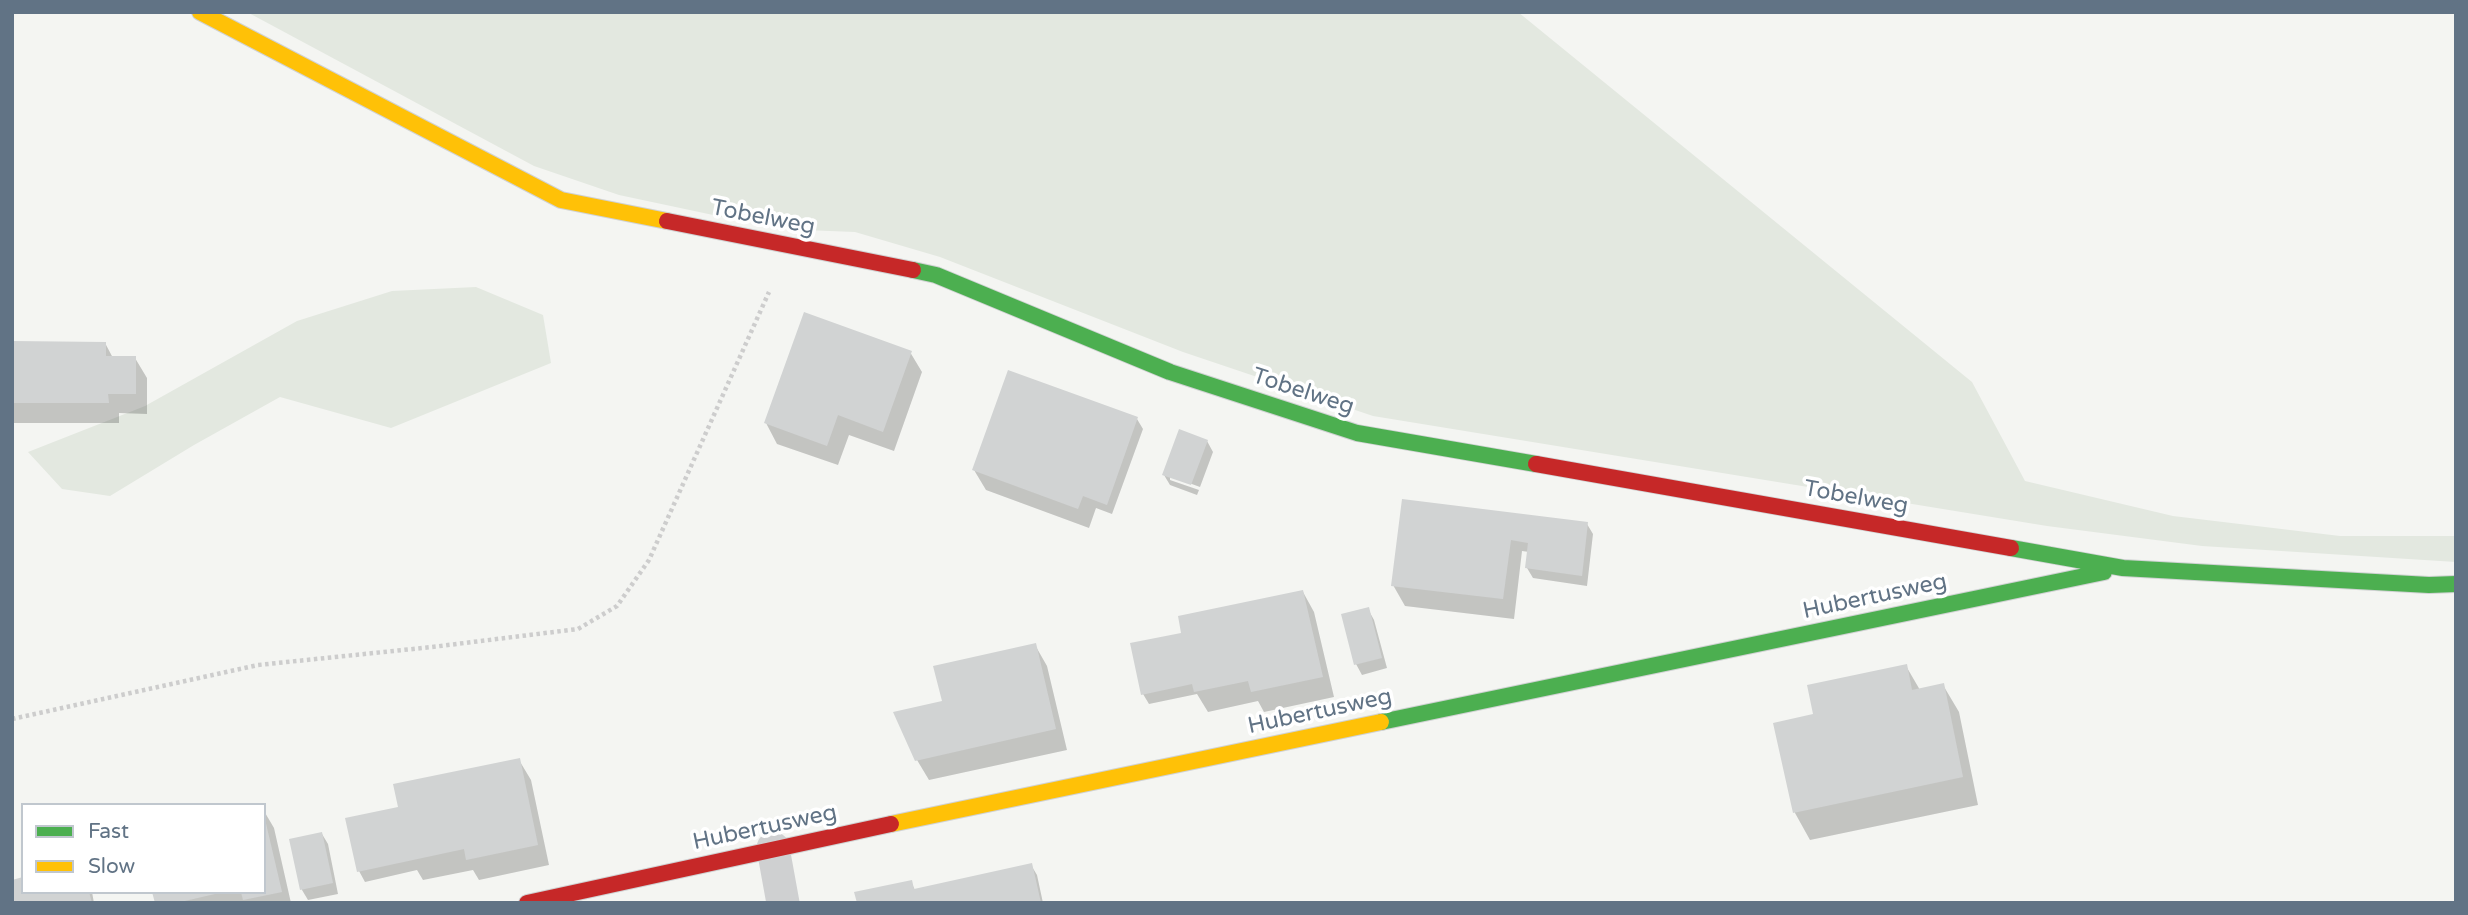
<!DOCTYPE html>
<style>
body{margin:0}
#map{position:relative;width:2468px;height:915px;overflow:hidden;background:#f4f5f2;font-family:"Varela Round",sans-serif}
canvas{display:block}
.frame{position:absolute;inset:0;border:14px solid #617385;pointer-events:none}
.legend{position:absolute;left:21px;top:803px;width:245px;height:91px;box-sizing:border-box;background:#fff;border:2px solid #c0c7ce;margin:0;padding:9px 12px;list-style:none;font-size:21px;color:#617385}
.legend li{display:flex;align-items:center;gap:14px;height:35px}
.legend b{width:35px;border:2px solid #c0c7ce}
</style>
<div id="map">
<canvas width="2468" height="915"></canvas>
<div class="frame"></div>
<ul class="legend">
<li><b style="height:9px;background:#4caf50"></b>Fast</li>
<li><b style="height:9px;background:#ffc107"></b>Slow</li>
</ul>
</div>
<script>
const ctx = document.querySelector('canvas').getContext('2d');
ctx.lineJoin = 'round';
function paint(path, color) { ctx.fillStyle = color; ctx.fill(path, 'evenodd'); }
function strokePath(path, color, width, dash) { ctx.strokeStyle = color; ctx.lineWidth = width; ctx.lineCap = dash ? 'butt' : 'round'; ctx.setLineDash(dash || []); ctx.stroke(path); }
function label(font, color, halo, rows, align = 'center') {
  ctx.font = font + ' "Varela Round",sans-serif'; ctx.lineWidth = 7; ctx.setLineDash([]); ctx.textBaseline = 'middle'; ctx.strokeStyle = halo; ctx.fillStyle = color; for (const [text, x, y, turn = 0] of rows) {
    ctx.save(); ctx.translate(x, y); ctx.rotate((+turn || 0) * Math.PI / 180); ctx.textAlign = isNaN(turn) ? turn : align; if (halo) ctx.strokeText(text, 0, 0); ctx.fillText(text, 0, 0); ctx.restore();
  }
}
const green = new Path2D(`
 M247 12H1518L1972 382 2025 481 2173 516 2340 536H2456V562L2202 546 2047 526 1373 416 1183 352 940 257 855 232 779 229 619 195 534 166Z
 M476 287 543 315 551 363 391 428 280 397 194 445 110 496 62 489 28 452 145 406 297 321 392 291Z`);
const shadow = new Path2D(`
 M12 339 15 343H105L113 358H135L147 378V414L119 413V423H12Z
 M910 352 922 372 894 451 849 435 838 465 777 444 766 423Z
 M1137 419 1143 429 1112 514 1096 508 1089 528 986 490 974 470Z
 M1207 441 1213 452 1200 487 1170 476V480L1199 490 1197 495 1170 485 1164 475Z
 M1403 501 1587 524 1593 534 1587 586 1533 578 1527 568 1529 552 1522 551 1514 619 1405 606 1393 585Z
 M1303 592 1314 612 1334 697 1264 712 1258 701 1208 712 1197 694 1149 704 1143 694 1180 635Z
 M1368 609 1374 620 1387 668 1362 675 1356 664Z
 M1035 645 1047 666 1067 750 929 780 917 760 944 702Z
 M1906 666 1920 690 1943 685 1959 712 1978 805 1810 840 1795 813 1776 725 1815 716Z
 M519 760 531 780 549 865 479 880 473 870 423 880 417 870 365 882 359 871Z
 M264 811 274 828 291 903H157L154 892H264Z
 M322 834 328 844 338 894 308 900 302 890 292 840Z
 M1031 865 1037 875 1043 903H858L911 882 915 890Z
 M23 892H92L94 903H12Z`);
const building = new Path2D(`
 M804 312 912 351 883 432 838 415 827 446 764 423Z
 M12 341 106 342V356H136V394H108L109 403H12Z
 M1008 370 1138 417 1107 505 1083 496 1078 509 972 470Z
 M1179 429 1208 440 1191 485 1162 475Z
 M1402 499 1588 522 1582 576 1525 568 1528 543 1511 540 1503 599 1391 586Z
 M1303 590 1323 677 1251 692 1248 681 1194 692 1192 684 1141 695 1130 643 1181 633 1178 616Z
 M1369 607 1382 658 1354 665 1341 614Z
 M1036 643 1056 729 915 761 893 712 942 701 933 666Z
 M1907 664 1912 690 1944 683 1963 777 1793 813 1773 723 1813 714 1807 685Z
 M520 758 538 845 466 860 464 849 357 872 345 818 398 807 393 784Z
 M264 815 282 892 243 900 241 892H264Z
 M322 832 333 883 300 890 289 839Z
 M1032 863 1041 903H857L854 892 912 880 914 889Z
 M23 877V892H89L92 903H12V880Z
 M152 892H219V893L176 903H155Z`);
const path = new Path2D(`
 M12 719 258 665 432 647 578 629 617 606 649 560 769 292`);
const lane = new Path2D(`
 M773 848 783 903`);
const fast = new Path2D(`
 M913 270 936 275 1170 372 1357 433 1536 464
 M2011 548 2123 568 2429 585 2456 584
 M1381 722 2104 572`);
const slow = new Path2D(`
 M200 12 561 200 667 221
 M891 824 1381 722`);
const jam = new Path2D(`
 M667 221 913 270
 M1536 464 2011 548
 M527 903 891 824`);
const streetNames = [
 ["Tobelweg",763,218,11],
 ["Tobelweg",1303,392,18],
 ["Tobelweg",1856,498,10],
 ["Hubertusweg",1875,597,-12],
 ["Hubertusweg",1320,712,-12],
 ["Hubertusweg",765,828,-12]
];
paint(green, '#e3e8e0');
paint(shadow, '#0003');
paint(building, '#d1d3d3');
strokePath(fast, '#d0d2d3', 18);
strokePath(slow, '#d0d2d3', 18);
strokePath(jam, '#d0d2d3', 18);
strokePath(path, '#cdcdcd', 4.5, [3.5, 3.5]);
strokePath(lane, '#cfd0d1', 33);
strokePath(fast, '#4caf50', 16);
strokePath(slow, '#ffc107', 16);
strokePath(jam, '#c62828', 16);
label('23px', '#617385', '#fff', streetNames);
</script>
